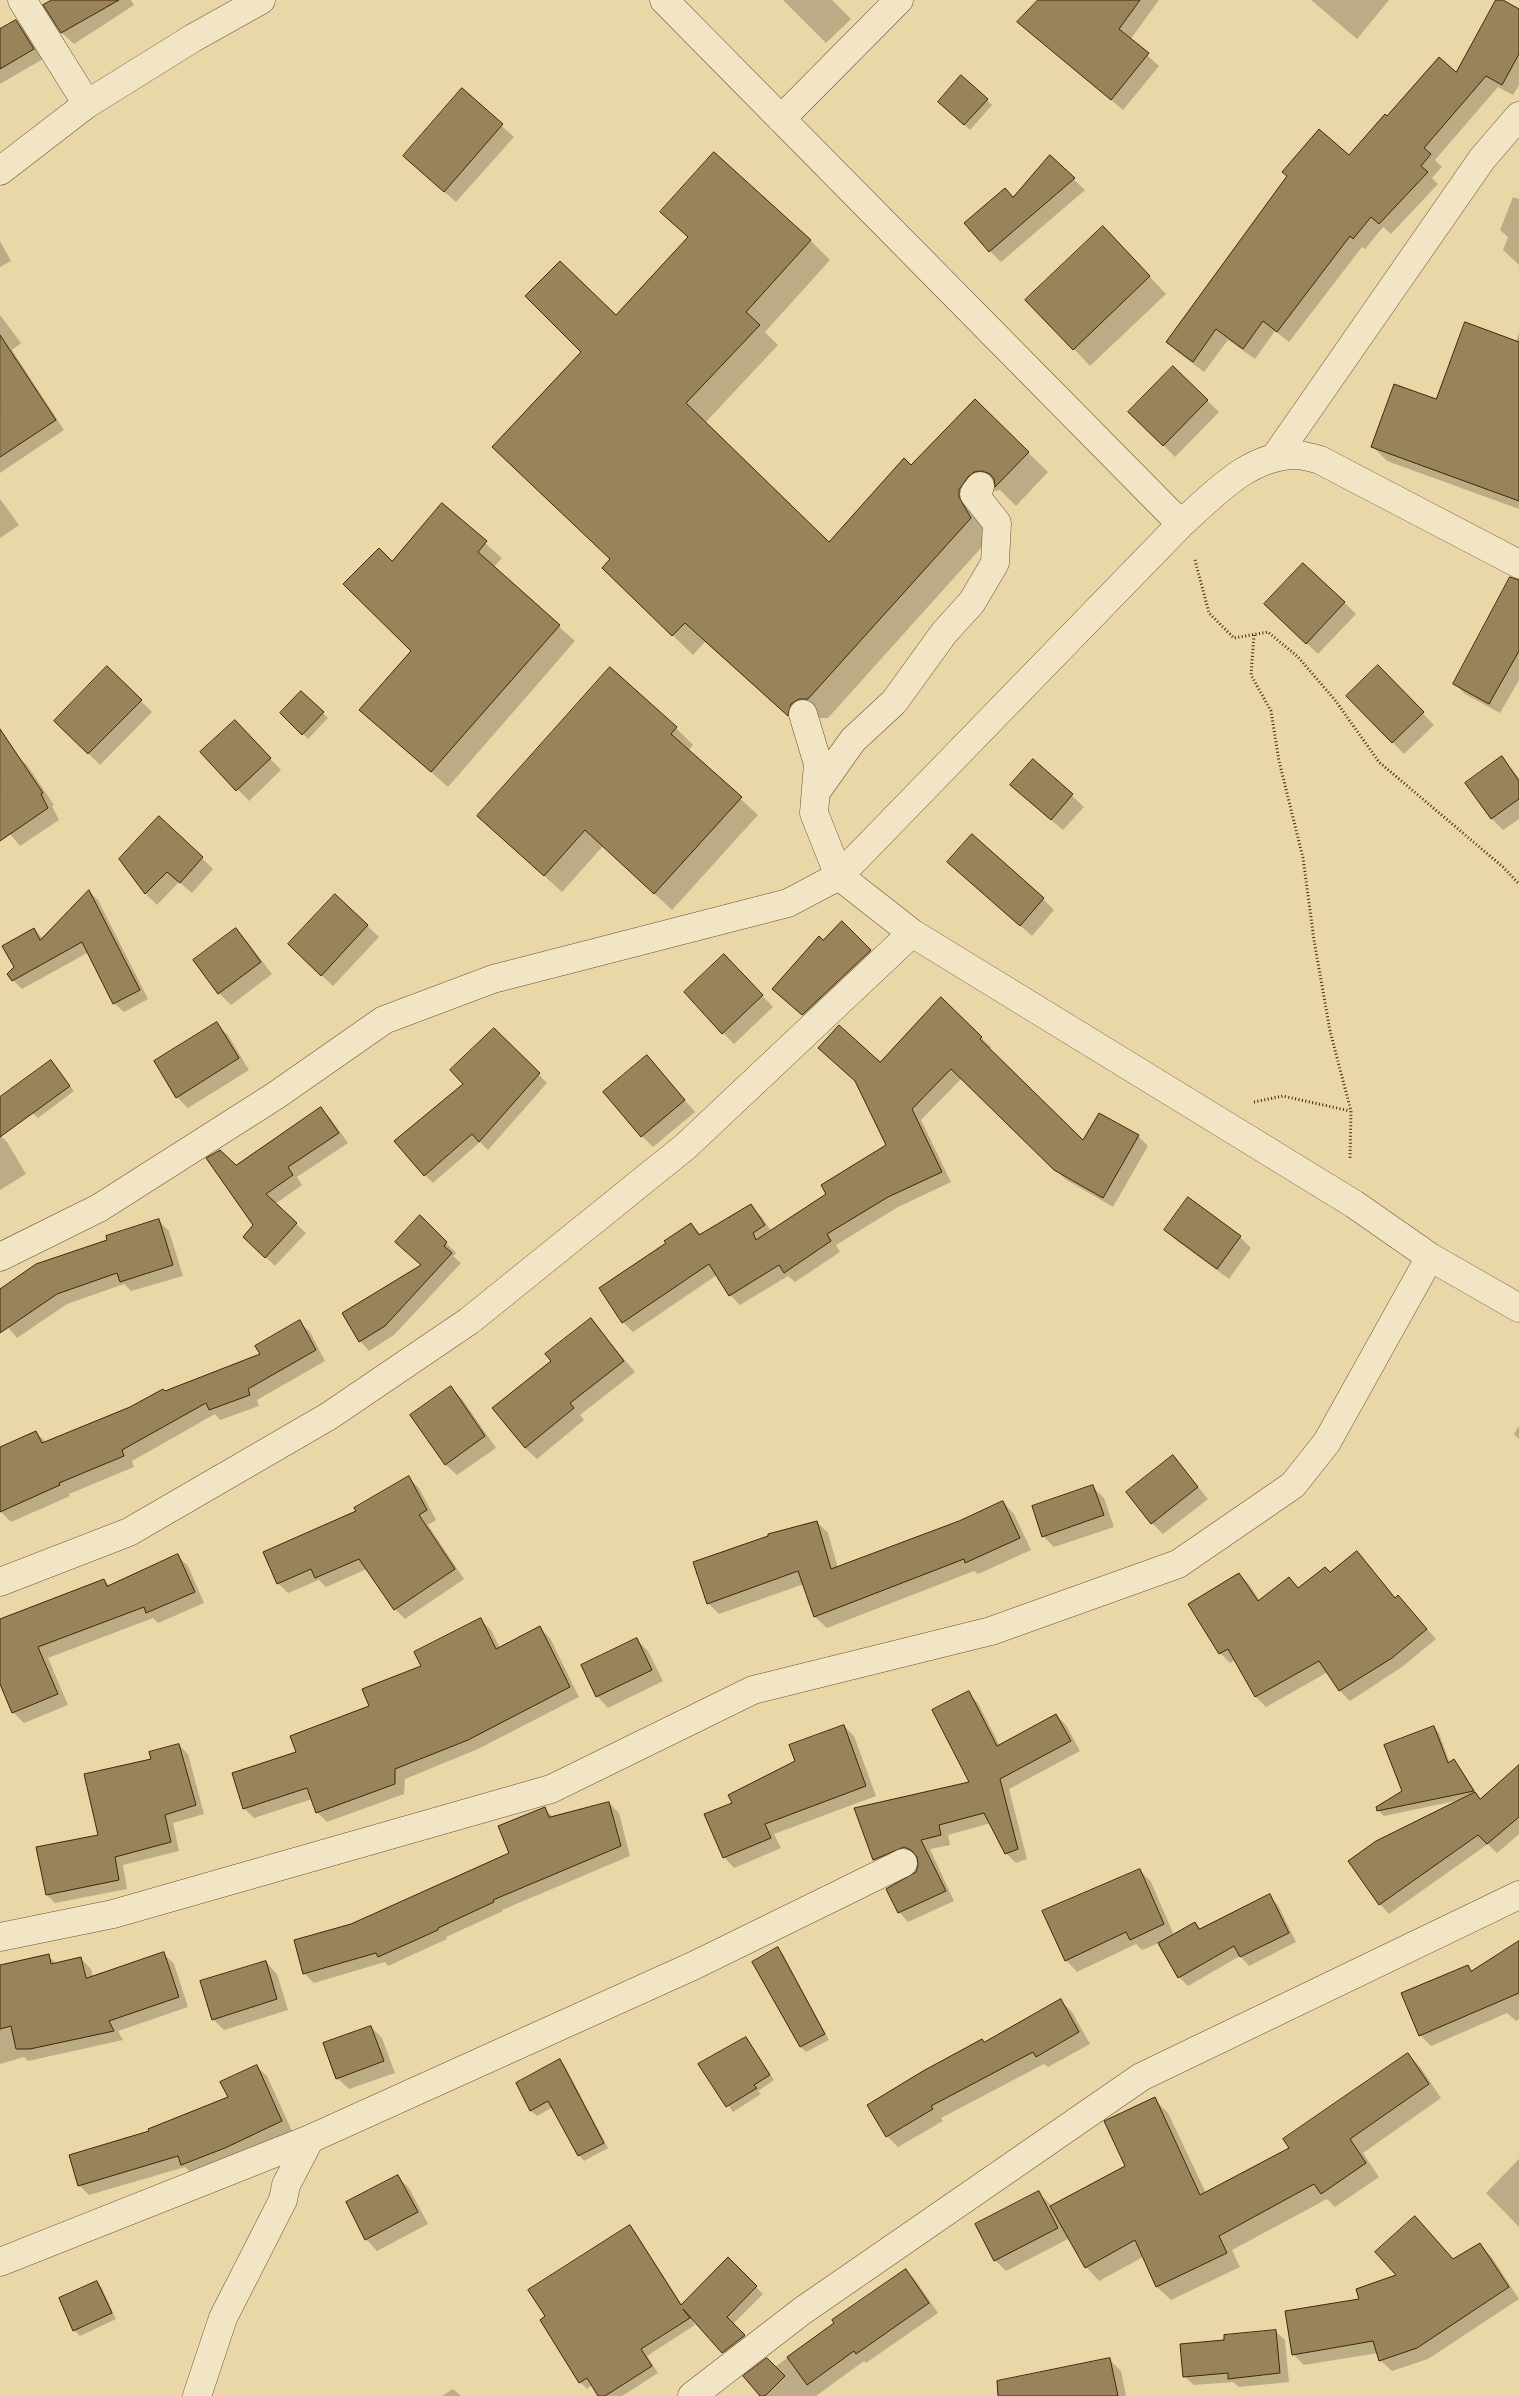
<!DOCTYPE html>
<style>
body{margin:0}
canvas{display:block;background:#ead7a7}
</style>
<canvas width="1519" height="2396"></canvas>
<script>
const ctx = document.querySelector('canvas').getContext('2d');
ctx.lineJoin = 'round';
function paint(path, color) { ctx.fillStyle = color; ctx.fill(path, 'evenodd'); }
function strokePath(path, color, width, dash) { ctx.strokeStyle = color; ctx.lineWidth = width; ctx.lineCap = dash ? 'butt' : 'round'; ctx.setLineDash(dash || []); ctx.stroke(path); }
const shadow = new Path2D(`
 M52 0H131L134 5 74 44 62 33 45 5Z
 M783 0H832L851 19 826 43Z
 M1040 0H1159L1130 40 1159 66 1123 110 1018 22Z
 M1311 0H1389L1357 39Z
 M1497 0 1519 10V85L1513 95 1498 87 1435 160 1442 167 1432 178 1438 184 1391 234 1383 227 1365 249 1362 247 1289 342 1275 331 1255 359 1228 340 1204 372 1179 353 1168 342 1387 118 1456 74Z
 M16 21 25 31 43 59 0 84V30Z
 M462 90 514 137 456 202 416 167Z
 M987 100 992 105 970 130 945 107Z
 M1050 157 1085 190 1001 262 990 251 1014 198Z
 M1513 197 1519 199V265L1503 250 1508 237 1500 230Z
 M810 240 830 260 765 332 778 345 705 423 829 543 912 467 975 401 1048 472 1016 506 1000 490 994 491 987 496 989 539 828 718H819L811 723 808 734 705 642 693 655 623 587 612 559 616 317Z
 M0 241 11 261 0 267Z
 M1120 245 1166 294 1090 366 1074 349Z
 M0 315 21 343 12 350 64 430 0 473Z
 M1519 332V509L1387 461 1373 447 1516 342Z
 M1173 368 1219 412 1175 457 1130 412Z
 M0 499 19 525 0 538Z
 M442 505 502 558 493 568 575 641 448 787 361 710 412 651 392 562Z
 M1344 602 1356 614 1318 654 1277 615Z
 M1519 605V680L1500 713 1465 694 1454 683Z
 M1378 667 1434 725 1404 754 1348 696Z
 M107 668 152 712 100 765 56 721Z
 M610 669 676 728 693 745 688 751 758 815 672 910 603 846 562 892 478 816Z
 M301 692 328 718 308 739 282 713Z
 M246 733 281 770 249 801 202 752Z
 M15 754 27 765 54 805 52 806 59 820 20 846 0 822V764Z
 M1502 758 1519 778V819L1503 830 1492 819 1467 783Z
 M1033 760 1084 807 1063 830 1023 796Z
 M202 858 213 869 192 893 179 882 157 905 146 894 120 859Z
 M960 873 1043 899 1054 910 1032 936Z
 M89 891 98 900 148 999 124 1012 114 1003 89 952 22 989 13 980 15 967 34 929 43 939Z
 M335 895 379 937 333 986 301 956Z
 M842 923 880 960 813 1024 784 998Z
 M236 930 247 941 272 974 231 1005 219 993 195 960Z
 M735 967 773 1007 734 1044 723 1033Z
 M941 999 991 1047 989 1050 1083 1142 1138 1136 1148 1146 1113 1207 1065 1179 962 1078 921 1120 951 1182 898 1207 836 1245 840 1252 795 1282 788 1276 740 1305 730 1295 717 1275 633 1332 623 1322 668 1243 691 1224 701 1234 751 1206 761 1216 771 1231 827 1194 887 1146 880 1064Z
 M216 1024 228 1035 249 1070 188 1108 177 1097Z
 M494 1029 547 1083 488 1150 480 1142 433 1183 425 1175 464 1084Z
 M647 1057 695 1112 653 1147 642 1136Z
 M51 1061 74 1091 38 1118 32 1113Z
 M321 1108 330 1118 348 1143 297 1177 302 1185 275 1204 306 1233 275 1266 254 1246 255 1225 236 1167Z
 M0 1135 7 1142 26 1174 0 1190Z
 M420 1217 456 1253 453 1256 461 1263 394 1335 369 1351 360 1341 422 1265Z
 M159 1221 169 1231 183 1276 131 1291 124 1284 67 1304 17 1338 0 1318V1290L108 1240Z
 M1166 1230 1240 1237 1251 1248 1229 1279 1177 1241Z
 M591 1320 635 1372 580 1415 584 1420 537 1459 525 1448 552 1361Z
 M299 1322 310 1332 325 1361 257 1400 259 1406 220 1420 215 1414 132 1461 134 1467 69 1494 70 1496 11 1522 1 1512 0 1449 36 1433 46 1442 131 1408 165 1392 262 1355Z
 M451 1388 462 1399 496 1448 457 1475 445 1464Z
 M1519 1426V1439L1514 1434Z
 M1173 1457 1208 1499 1163 1534 1152 1523Z
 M409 1478 419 1488 436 1520 428 1525 464 1579 405 1619 395 1609 367 1569 326 1587 319 1580 288 1593 278 1583 357 1511Z
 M1093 1487 1104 1498 1114 1527 1054 1547 1043 1536Z
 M1003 1502 1014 1514 1031 1550 978 1574 974 1571 827 1628 815 1617 804 1584 719 1614 708 1603 817 1522 828 1533 838 1568 960 1522Z
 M1357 1552 1396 1599 1398 1597 1408 1607 1436 1639 1402 1667 1350 1701 1340 1691 1328 1672 1266 1707 1256 1697 1236 1660 1230 1663 1220 1653 1239 1574 1249 1584 1260 1601 1289 1578 1299 1588 1330 1574Z
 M178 1556 188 1566 204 1603 158 1623 153 1618 48 1658 68 1705 24 1723 13 1712 2 1685H0V1620L104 1580 110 1586Z
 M481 1620 491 1630 500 1648 540 1628 550 1638 579 1697 478 1749 405 1779 404 1794 327 1822 317 1812 312 1799 254 1818 244 1808 298 1753 370 1707Z
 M637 1640 648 1651 663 1681 608 1708 597 1696Z
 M968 1693 978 1703 1000 1746 1056 1715 1066 1725 1080 1751 1009 1789 1027 1859 1016 1863 1006 1853 991 1823 948 1835 950 1845 930 1849 954 1901 908 1922 899 1912 920 1865 919 1858 914 1857 884 1869 874 1860 856 1809 971 1783Z
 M844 1726 854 1736 876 1796 774 1834 781 1848 734 1868 724 1857 733 1804 796 1762Z
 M1434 1728 1439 1733 1450 1763 1454 1761 1459 1766 1481 1800 1519 1767V1834L1497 1853 1488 1844 1389 1914 1380 1904 1460 1800 1384 1816 1378 1810 1403 1792Z
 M179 1745 188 1754 204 1814 173 1823 179 1851 123 1865 127 1889 55 1903 47 1895 99 1836 152 1760Z
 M609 1803 619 1813 630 1856 502 1910 503 1911 446 1937 447 1939 388 1966 385 1962 314 1983 304 1973 351 1926 511 1854 544 1808 553 1817Z
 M1140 1870 1151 1882 1174 1935 1195 1923 1201 1930 1269 1896 1278 1905 1296 1942 1249 1966 1240 1956 1188 1986 1179 1977 1159 1943 1142 1950 1136 1944 1077 1972 1066 1960Z
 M1519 1943V2019L1516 2021 1507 2013 1431 2046 1420 2035 1468 1967 1472 1971Z
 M778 1949 783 1954 829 2040 806 2052 801 2047 754 1962Z
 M164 1954 174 1964 188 2007 118 2031 123 2040 28 2061 24 2057 0 2064V1966L48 1956 57 1964 81 1959 91 1969 93 1977Z
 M266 1962 277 1974 288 2010 224 2030 213 2019Z
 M1061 2001 1072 2012 1090 2044 1048 2067 1044 2064 941 2118 943 2121 898 2147 887 2136 985 2043Z
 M371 2027 382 2038 395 2073 349 2089 337 2078Z
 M746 2039 774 2080 758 2091 761 2094 733 2112 700 2064Z
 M1408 2054 1421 2068 1441 2098 1363 2153 1379 2177 1335 2207 1327 2199 1232 2250 1240 2267 1171 2300 1157 2287 1143 2257 1099 2281 1086 2267 1070 2238 1006 2271 995 2260 1039 2193 1052 2206 1127 2166 1154 2099 1168 2113 1206 2193 1290 2148Z
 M560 2061 565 2066 608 2148 584 2161 579 2155 553 2107 537 2116 531 2111 517 2084Z
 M257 2067 267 2076 292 2131 235 2158 192 2174 185 2167 89 2195 79 2185 151 2132 229 2098Z
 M1519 2159V2227L1486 2193Z
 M397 2176 409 2188 428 2224 377 2251 366 2239Z
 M630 2226 636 2233 682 2305 728 2259 763 2294 733 2324 751 2342 730 2359 689 2315 695 2325 647 2356 658 2373 622 2396H599L592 2385 587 2389 580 2382Z
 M1479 2244 1491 2256 1519 2299 1428 2359 1392 2371 1380 2360 1378 2353 1304 2365 1293 2354 1361 2300 1454 2260Z
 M906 2271 916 2281 938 2313 866 2363 864 2361 816 2396H760L775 2367Z
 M97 2282 102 2288 116 2319 80 2336 74 2330 60 2299Z
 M1275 2331 1285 2340 1289 2382 1239 2387 1233 2382 1194 2385 1184 2376 1226 2341Z
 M1110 2360 1121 2371 1126 2396H1054Z
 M453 2389 461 2396H442Z`);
const building = new Path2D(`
 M52 0H119L61 33 43 5Z
 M1038 0H1140L1119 29 1149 53 1111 100 1017 22Z
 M1496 0H1503L1519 9V54L1502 85 1486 76 1424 148 1431 154 1421 166 1428 172 1379 224 1371 217 1353 239 1350 236 1277 332 1263 321 1243 349 1216 329 1193 362 1166 342 1287 176 1282 172 1319 129 1349 155 1385 114 1387 116 1439 57 1456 72Z
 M16 20 34 49 0 69V29Z
 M961 75 988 99 964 125 938 102Z
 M462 88 503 124 444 192 403 156Z
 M714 152 811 240 746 312 760 325 686 403 829 542 904 458 911 465 975 399 1029 452 995 487 994 479 990 474 982 471 974 472 968 477 959 490V497L971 518 808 699H799L791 704 788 716 685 623 672 636 602 568 610 559 492 447 581 352 525 296 560 261 616 315 688 237 660 212Z
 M1050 155 1075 178 989 252 964 223 1005 188 1013 197Z
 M1103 226 1150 276 1073 350 1025 300Z
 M1465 322 1519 342V501L1371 447 1394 384 1436 399Z
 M0 335 56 420 0 457Z
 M1173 366 1208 400 1163 446 1128 412Z
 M442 503 487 541 478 552 560 625 431 772 359 710 411 651 343 584 379 548 392 561Z
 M1303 563 1345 602 1306 644 1264 604Z
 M1510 577 1519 580V651L1489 704 1453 684Z
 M1378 665 1424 712 1392 743 1346 696Z
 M107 666 142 700 88 754 54 721Z
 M610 667 677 727 671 734 742 797 654 894 585 830 544 876 477 816Z
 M301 691 324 712 302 735 280 713Z
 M235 720 271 758 236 791 200 752Z
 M0 729 43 793 41 794 48 808 0 841Z
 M1502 756 1519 781V799L1491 819 1465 783Z
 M1033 759 1073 794 1051 820 1010 785Z
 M159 816 203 857 180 883 167 872 145 894 119 859Z
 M972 834 1044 898 1020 926 947 862Z
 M89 890 140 990 113 1004 82 942 12 981 7 974 14 967 2 946 34 928 40 940Z
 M335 894 368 925 321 976 288 944Z
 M842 921 871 950 802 1015 772 989 819 936 823 940Z
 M236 928 261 962 218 994 193 960Z
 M724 954 763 995 722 1034 684 992Z
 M941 997 982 1037 980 1039 1083 1140 1099 1113 1139 1135 1103 1198 1054 1170 951 1069 912 1109 942 1172 888 1197 827 1234 831 1241 784 1273 779 1265 729 1296 709 1264 622 1323 599 1288 666 1243 664 1241 691 1223 699 1235 751 1204 765 1225 753 1233 756 1240 826 1194 821 1185 886 1145 855 1081 818 1048 839 1025 880 1062Z
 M217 1022 239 1058 176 1098 154 1061Z
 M494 1028 540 1073 479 1142 472 1134 424 1176 394 1141 463 1084 450 1070Z
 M647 1055 685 1100 641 1137 603 1092Z
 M51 1060 70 1086 0 1137V1097Z
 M321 1107 339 1133 288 1167 293 1175 266 1194 297 1223 265 1258 243 1237 253 1225 206 1158 220 1150 236 1165Z
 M1188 1197 1241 1236 1217 1269 1164 1230Z
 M420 1215 447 1242 444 1246 452 1253 385 1326 359 1342 342 1313 421 1265 395 1242Z
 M159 1219 173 1265 120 1282 117 1273 57 1294 0 1333V1289L36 1264 107 1240 106 1236Z
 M591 1318 624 1361 570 1403 574 1408 525 1448 492 1408 551 1361 545 1354Z
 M300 1320 316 1350 248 1389 250 1395 209 1410 206 1403 122 1450 124 1456 59 1483 60 1485 0 1512V1447L36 1431 42 1443 130 1407 163 1389 165 1391 260 1354 255 1346Z
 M451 1386 485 1436 445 1465 410 1415Z
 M1173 1455 1198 1487 1151 1524 1126 1492Z
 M409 1476 427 1510 419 1515 455 1569 394 1610 359 1559 315 1578 311 1569 277 1584 263 1552 356 1511 354 1508Z
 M1093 1485 1104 1515 1042 1537 1032 1506Z
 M1003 1501 1020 1538 965 1563 964 1559 814 1617 798 1571 707 1604 693 1562 768 1536V1534L817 1521 831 1569 959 1521Z
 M1357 1551 1395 1598 1398 1595 1427 1629 1392 1658 1339 1691 1319 1661 1255 1697 1228 1649 1219 1654 1188 1604 1239 1573 1258 1601 1289 1577 1298 1588 1325 1567 1330 1572Z
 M178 1554 195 1592 146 1613 144 1607 38 1647 58 1694 12 1713 0 1684V1619L104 1579 107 1586Z
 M481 1618 496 1649 540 1626 570 1687 468 1740 395 1769V1784L316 1813 307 1788 243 1809 232 1773 296 1752 290 1736 369 1706 362 1689 421 1666 414 1652Z
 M637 1638 652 1670 596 1697 581 1665Z
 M969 1691 997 1746 1056 1714 1071 1741 1000 1779 1018 1849 1005 1854 984 1813 939 1825 941 1835 921 1840 946 1891 898 1913 886 1889 916 1872 918 1865 917 1857 911 1850 904 1847 873 1860 854 1808 969 1782 932 1710Z
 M844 1725 866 1786 765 1824 771 1838 723 1858 704 1814 732 1803 728 1795 795 1761 789 1745Z
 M1434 1726 1448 1763 1454 1759 1474 1791 1377 1811 1376 1807 1402 1791 1384 1745Z
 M179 1744 196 1805 165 1815 171 1842 115 1857 119 1880 46 1895 36 1847 98 1835 84 1774 151 1759 149 1752Z
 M1519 1765V1817L1487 1844 1478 1835 1379 1905 1348 1861 1376 1841 1475 1792 1480 1799Z
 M609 1802 621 1846 493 1900 494 1902 438 1928V1930L378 1957 376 1953 303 1974 294 1940 351 1924 509 1853 498 1826 545 1807 549 1817Z
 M1140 1869 1164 1924 1130 1940 1126 1932 1065 1961 1042 1911Z
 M1270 1894 1289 1933 1240 1957 1234 1946 1178 1978 1158 1943 1195 1922 1199 1929Z
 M1519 1941V1993L1419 2036 1401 1993 1468 1965 1471 1971Z
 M778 1947 825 2034 800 2047 752 1962Z
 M164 1952 179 1997 109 2021 114 2031 30 2049H16L11 2026 0 2029V1965L49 1954 51 1964 81 1957 86 1978Z
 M266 1961 277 1999 212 2020 200 1981Z
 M1061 1999 1079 2032 1036 2057 1033 2052 931 2106 933 2109 886 2137 867 2105 923 2071 982 2039 984 2042Z
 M371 2026 384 2061 336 2079 323 2043Z
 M746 2037 770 2075 754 2085 757 2088 726 2107 698 2064Z
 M1408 2053 1429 2084 1350 2139 1366 2163 1321 2194 1314 2184 1219 2236 1227 2253 1156 2287 1135 2240 1085 2268 1050 2206 1125 2166 1104 2121 1155 2097 1200 2195 1289 2148 1283 2139Z
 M560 2059 604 2143 578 2156 548 2101 530 2111 516 2083Z
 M257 2065 282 2121 225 2148 181 2165 178 2156 78 2186 69 2155 149 2131 148 2129 228 2097 220 2082Z
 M398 2175 418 2212 365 2240 346 2202Z
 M1039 2191 1058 2228 994 2261 975 2224Z
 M1415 2216 1453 2259 1480 2243 1509 2287 1417 2348 1379 2361 1373 2341 1292 2355 1285 2311 1359 2299 1356 2289 1396 2275 1375 2252Z
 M630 2225 681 2305 728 2257 757 2286 727 2317 745 2335 722 2353 683 2309 690 2318 641 2349 652 2366 605 2396H598L587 2378 579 2383 540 2320 545 2316 528 2290Z
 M906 2269 929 2303 856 2354 854 2351 807 2385 787 2357 834 2323 832 2320Z
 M97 2281 112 2313 73 2331 59 2298Z
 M1276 2330 1280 2373 1228 2379V2373L1183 2377 1180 2344 1224 2340V2335Z
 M767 2358 785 2376 765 2396H760L743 2376Z
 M1110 2358 1118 2396H998L997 2381Z`);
const path = new Path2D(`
 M1195 560 1209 613 1234 638 1268 632 1298 657 1335 700 1379 762 1503 867 1519 884
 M1254 635 1251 675 1271 711 1279 761 1303 858 1314 940 1330 1031 1351 1111 1350 1160
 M1254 1102 1283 1096 1350 1111`);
const street = new Path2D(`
 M22 0 87 104
 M664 0 1181 524
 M781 119 899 0
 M0 171 87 104 193 38 261 0
 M1275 457 1482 159 1519 116
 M1519 564 1320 460C1313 458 1305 456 1298 455 1250 454 1214 494 1181 524L839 876 912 933 1354 1204 1430 1257 1519 1308
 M816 792 853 740 894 702 944 633 972 602 995 563 997 523 974 494 980 486
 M0 1257 99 1208 275 1096 384 1020 493 979 788 903 839 876 814 813 818 764 803 714
 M0 1582 129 1532 329 1416 469 1321 686 1146 912 933
 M0 1937 113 1914 551 1789 753 1690 991 1631 1178 1564 1293 1485 1327 1442 1430 1257
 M0 2262 310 2139 695 1965 903 1863
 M197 2396 223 2318 283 2200 286 2185 310 2139
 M692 2396 802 2311 1141 2077 1519 1895`);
paint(shadow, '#0003');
paint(building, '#98835b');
strokePath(building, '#402709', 1);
strokePath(street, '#6a5330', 29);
strokePath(path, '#402709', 3, [1, 2.5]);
strokePath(street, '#f1e5c6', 28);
</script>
